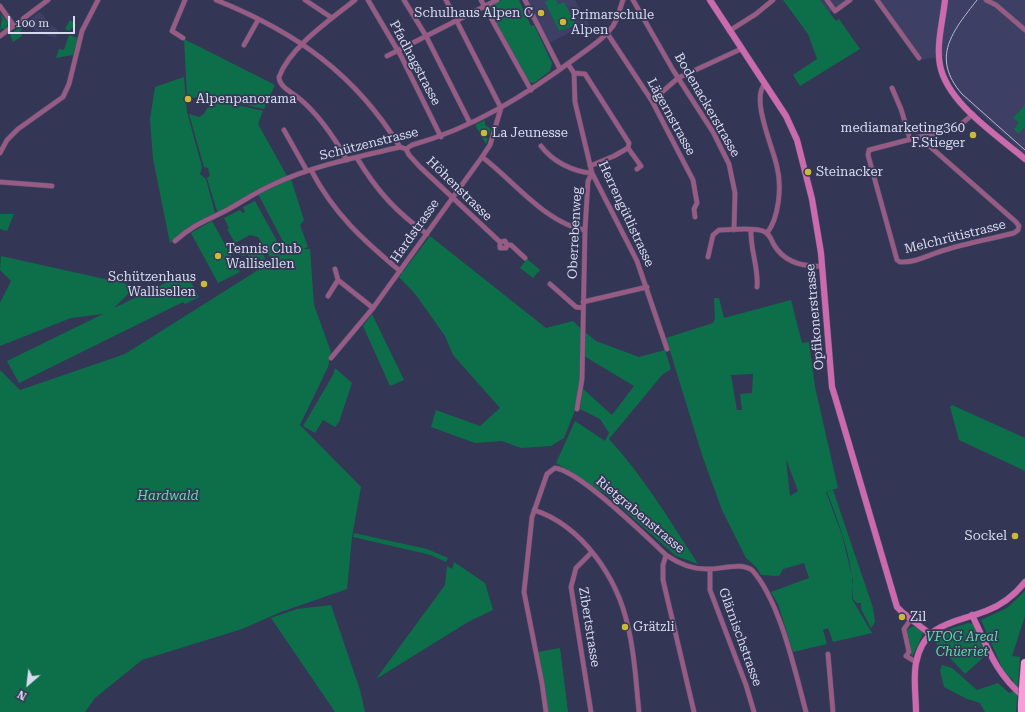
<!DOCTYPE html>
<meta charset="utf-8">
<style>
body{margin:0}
#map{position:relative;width:1025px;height:712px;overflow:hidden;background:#343656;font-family:"Roboto Serif",serif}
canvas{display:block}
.north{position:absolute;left:8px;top:664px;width:40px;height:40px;-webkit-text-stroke:3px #343656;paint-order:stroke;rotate:208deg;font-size:11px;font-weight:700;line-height:16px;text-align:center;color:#d8daee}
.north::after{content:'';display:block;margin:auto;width:14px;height:18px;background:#d8daee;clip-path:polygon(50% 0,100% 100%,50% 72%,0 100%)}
.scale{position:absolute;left:8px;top:16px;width:67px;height:18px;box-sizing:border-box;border:2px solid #d8daee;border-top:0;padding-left:5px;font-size:12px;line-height:14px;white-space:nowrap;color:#d8daee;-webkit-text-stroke:3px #343656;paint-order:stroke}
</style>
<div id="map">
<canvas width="1025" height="712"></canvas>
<div class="north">N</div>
<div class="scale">100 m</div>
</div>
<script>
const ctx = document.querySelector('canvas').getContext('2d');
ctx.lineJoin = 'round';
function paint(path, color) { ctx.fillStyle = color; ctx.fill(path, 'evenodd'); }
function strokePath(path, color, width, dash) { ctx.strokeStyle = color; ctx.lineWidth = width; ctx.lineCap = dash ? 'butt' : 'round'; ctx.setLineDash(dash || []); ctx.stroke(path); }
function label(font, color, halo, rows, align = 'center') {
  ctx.font = font + ' "Roboto Serif",serif'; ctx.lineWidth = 3.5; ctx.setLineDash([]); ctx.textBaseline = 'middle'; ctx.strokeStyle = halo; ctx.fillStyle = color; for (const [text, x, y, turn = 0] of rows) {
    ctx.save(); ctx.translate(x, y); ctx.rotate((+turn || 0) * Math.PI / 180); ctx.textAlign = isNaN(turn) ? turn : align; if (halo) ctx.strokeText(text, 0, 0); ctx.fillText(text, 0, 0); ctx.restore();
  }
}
const built = new Path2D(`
 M528 0H575L590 26 572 36 569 33 549 43Z
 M820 0H847L829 13Z
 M873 0H1025V155L962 97 948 76 944 56 920 60Z
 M40 12 50 24 58 30 56 38 36 32 28 21Z`);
const green = new Path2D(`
 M502 0H519L531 26 534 25 552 63 550 71 534 83 529 82 488 7Z
 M548 0H556L558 4 555 6 564 2 576 25 559 31 545 2Z
 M783 0H820L836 21 839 19 860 49 800 86 793 75 817 59 808 34Z
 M0 14 8 22 7 27 4 30 3 28 0 30 2 19Z
 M70 20 76 25 69 31 65 29Z
 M20 27 22 30 20 31 22 36 13 42 10 34Z
 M69 35 78 38 73 55 56 58 59 49 64 50Z
 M184 39 275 85 264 109 220 99 187 97Z
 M184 77 187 112 202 167 200 174 206 179 215 213 190 226 170 243 153 159 150 119 155 87Z
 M220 101 263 111 258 124 287 176 266 185 219 213 217 211 207 178 210 176 208 168 204 167 189 114 199 117 204 114 209 105 218 103Z
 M1025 105V127L1018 134 1014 129 1019 123 1013 118Z
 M485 120V125L491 129 489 135 485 137 488 139 486 144 475 125Z
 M291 179 304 220 300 225 308 247 303 249H310L314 305 331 352 328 367 300 425 361 487 352 537 347 589 281 612 242 629 142 660 95 698 85 712H0V370L20 390 125 354 274 260 270 257 258 237 250 235 235 243 227 229 229 228 224 218 240 210 243 213 245 212 243 207 255 201 283 252 279 256 288 251 258 194Z
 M0 214H14L7 231 0 229Z
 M212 221 240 272 218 283 191 233Z
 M430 236 546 328 573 321 581 329V377L576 408 564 438 551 446 521 448 502 441 475 443 431 427 436 410 480 426 500 408 453 355 445 336 416 295 399 277Z
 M252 245 260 246 265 259 264 262 261 263 259 257 249 258 247 254 244 256 235 253 234 251Z
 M1 256 136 286 114 308 186 273 199 297 185 304 183 302 19 383 7 361 103 314 71 318 0 346V303L11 281 0 270Z
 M527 259 540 270 533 278 520 268Z
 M714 298H719L724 318 791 300 802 343 809 342 815 387 838 488 826 492 842 535 853 581 852 599 872 633 833 642 828 628 823 630 827 644 793 652 778 604 771 592 809 578 804 563 783 569 779 576 761 575 756 567 746 558 722 510 703 458 666 338 713 323 715 318ZM753 374 752 393 740 394 742 410H737L731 375ZM786 459 798 491 790 496Z
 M372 314 404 380 390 386 363 326Z
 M585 332 596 341 639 357 665 350 671 369 662 375 609 439C644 477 670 521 698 564L676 556 607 495 556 463 575 421 605 441 609 433 600 419 580 409 583 389 612 415 634 386 584 356Z
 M335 368 352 383 339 422 335 427 323 420 315 433 303 426 333 375Z
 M952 405 1025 438V471L959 440 950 407Z
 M833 490 873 608 875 622 871 628 861 609V603H857L853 599C854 562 840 526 827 492Z
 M354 533 427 549 448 558 446 562 431 555 353 537Z
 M454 562 485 583 493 610 468 622 376 679 445 585 447 566 452 569Z
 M1025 591V616L1012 656 1020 657 1016 712H985L980 703 967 699 944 687 940 670 942 665 952 668 977 690 998 683 1009 693 1012 692 1013 680 1004 672 981 620 1007 608Z
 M331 605 360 690 365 712H335L271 618 297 609Z
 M968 623 973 624 986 655 965 674 933 640 947 630Z
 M913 626 920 629 923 634 912 657 907 630Z
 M560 648 568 712H547L544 681 538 652Z`);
const street = new Path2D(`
 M216 0C296 32 355 74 400 147
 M305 0 332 18
 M368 0 401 56 441 137
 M404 0 426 36 470 123
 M446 0 501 108
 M481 0 531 90
 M525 0 560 69
 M633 0 673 70 713 132 729 164 735 193 734 230
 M827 0 835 11 850 0
 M877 0 919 58
 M986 0 996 5 1025 30
 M0 6 14 26
 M729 31 756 14 773 0
 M607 33 652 101 693 180 697 203 694 209 695 217
 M0 36 48 0
 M183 38 172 31 185 0
 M244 45 258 20
 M387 56 497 0
 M568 64 574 73 575 102 592 173 637 261 667 349
 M574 73 585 74 629 143 628 148 614 156 590 166
 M765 84C750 98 774 150 777 167 782 186 779 218 767 233
 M892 88 901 109 910 139
 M652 101 678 78 741 49
 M284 130 307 171
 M923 136 926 143 1016 222 1019 226 1018 230 1014 233C991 239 967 243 945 250 930 254 916 263 900 262L897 260 868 155 869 150 958 127 973 114
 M541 146C552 161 573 172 592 173
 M628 148 641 166 637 169
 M406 149 409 155 420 167 500 242V248H506L507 245 505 241 500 242
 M0 153 7 140 18 129 63 97 69 84 82 31 98 0
 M482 157C512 179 546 224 585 230
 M357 158C377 191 396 212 427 234
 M347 160C334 137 320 116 300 99 293 93 279 87 279 77 290 47 330 20 355 0
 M311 170C334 214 363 240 400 271
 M0 182 52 186
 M751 230C750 249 759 269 757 287
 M175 241C194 224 206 221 227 210 242 202 256 192 272 185 312 166 357 157 400 147L406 149 412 145C473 128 526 95 577 57 589 48 604 39 613 26 618 18 620 8 623 0
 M507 245H511L525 258
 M708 257 713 235 719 230C731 230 752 227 763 231 769 233 771 239 774 245 785 263 803 267 822 266
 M335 269 338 280 373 308
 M550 284 576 307 583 308
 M328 296 338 280
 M583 302 647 287
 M331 358 373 308 482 157 490 145 501 108
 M577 409 582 379 585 230 588 181 592 173
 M534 510C583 526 618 579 628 627 635 654 636 684 639 712
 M666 555 663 565V580L694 712
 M710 569V590L746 685 754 712
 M911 619 904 629 909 652 906 656 916 662
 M828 654 833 712
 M546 712 542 683 524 592 532 517 547 474 555 468C580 471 646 536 666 555 679 564 694 570 710 569 723 569 741 562 752 570 780 601 795 671 806 712
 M591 712 571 587 576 568 592 552`);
const secondary = new Path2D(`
 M710 0 786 116 797 140 812 199 821 253 832 387 836 400 897 607 902 612 930 634
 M945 0C943 20 936 45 940 65 947 103 997 135 1025 159
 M972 615C988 648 995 673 1024 697
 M916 712C916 696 913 679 916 663 924 622 955 623 986 611 1002 605 1014 596 1025 582`);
const highway = new Path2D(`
 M1023 688 1025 663
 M1022 712V704`);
const tram = new Path2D(`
 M977 0C953 31 930 57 962 94L1025 150`);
const highwayBridge = new Path2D(`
 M1022 704 1023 688`);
const markers = [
 [541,13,4,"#cdb938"],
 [563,22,4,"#cdb938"],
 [188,99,4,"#cdb938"],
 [484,133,4,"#cdb938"],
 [973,135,4,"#cdb938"],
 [808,172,4,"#cdb938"],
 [218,256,4,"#cdb938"],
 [204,284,4,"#cdb938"],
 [1015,536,4,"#cdb938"],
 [902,617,4,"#cdb938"],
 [625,627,4,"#cdb938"]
];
const poiNames = [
 ["Schulhaus Alpen C",533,13,"right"],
 ["Primarschule",571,15],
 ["Alpen",571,30],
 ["Alpenpanorama",196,99],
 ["mediamarketing360",965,128,"right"],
 ["F.Stieger",965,143,"right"],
 ["La Jeunesse",492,133],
 ["Steinacker",816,172],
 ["Tennis Club",226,249],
 ["Wallisellen",226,264],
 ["Schützenhaus",196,277,"right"],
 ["Wallisellen",196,292,"right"],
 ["Sockel",1007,536,"right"],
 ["Zil",910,617],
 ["Grätzli",633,627]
];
const streetNames = [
 ["Pfadhagstrasse",415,63,62],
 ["Bodenackerstrasse",707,105,60],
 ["Lägernstrasse",671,117,61],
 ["Schützenstrasse",369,144,-14],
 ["Höhenstrasse",459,189,44],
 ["Herrengütlistrasse",626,214,65],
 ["Hardstrasse",415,231,-55],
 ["Oberrebenweg",575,233,-87],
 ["Melchrütistrasse",955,237,-14],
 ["Opfikonerstrasse",815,317,-95],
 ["Rietgrabenstrasse",640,515,40],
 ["Zibertstrasse",589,627,81],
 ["Glärnischstrasse",740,637,70]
];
const parkNames = [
 ["Hardwald",168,496],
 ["VFOG Areal",962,637],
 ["Chüeriet",962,652]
];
paint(built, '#3d3f65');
paint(green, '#0d6f49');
strokePath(street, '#525471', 5.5);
strokePath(secondary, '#525471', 7);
strokePath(highway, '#525471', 9);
strokePath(street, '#985b84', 4.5);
strokePath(secondary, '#cc6aad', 6);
strokePath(highway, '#f79dd9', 8);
strokePath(tram, '#b8bad0', 1);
strokePath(highwayBridge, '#525471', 9, []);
strokePath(highwayBridge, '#f79dd9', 8);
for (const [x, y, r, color] of markers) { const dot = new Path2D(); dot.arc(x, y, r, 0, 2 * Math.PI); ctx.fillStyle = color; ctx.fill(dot); strokePath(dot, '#343656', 1.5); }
label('13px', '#d8daee', '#343656', poiNames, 'left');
label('13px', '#d8daee', '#343656', streetNames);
label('italic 13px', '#57e0a2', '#343656', parkNames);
</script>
